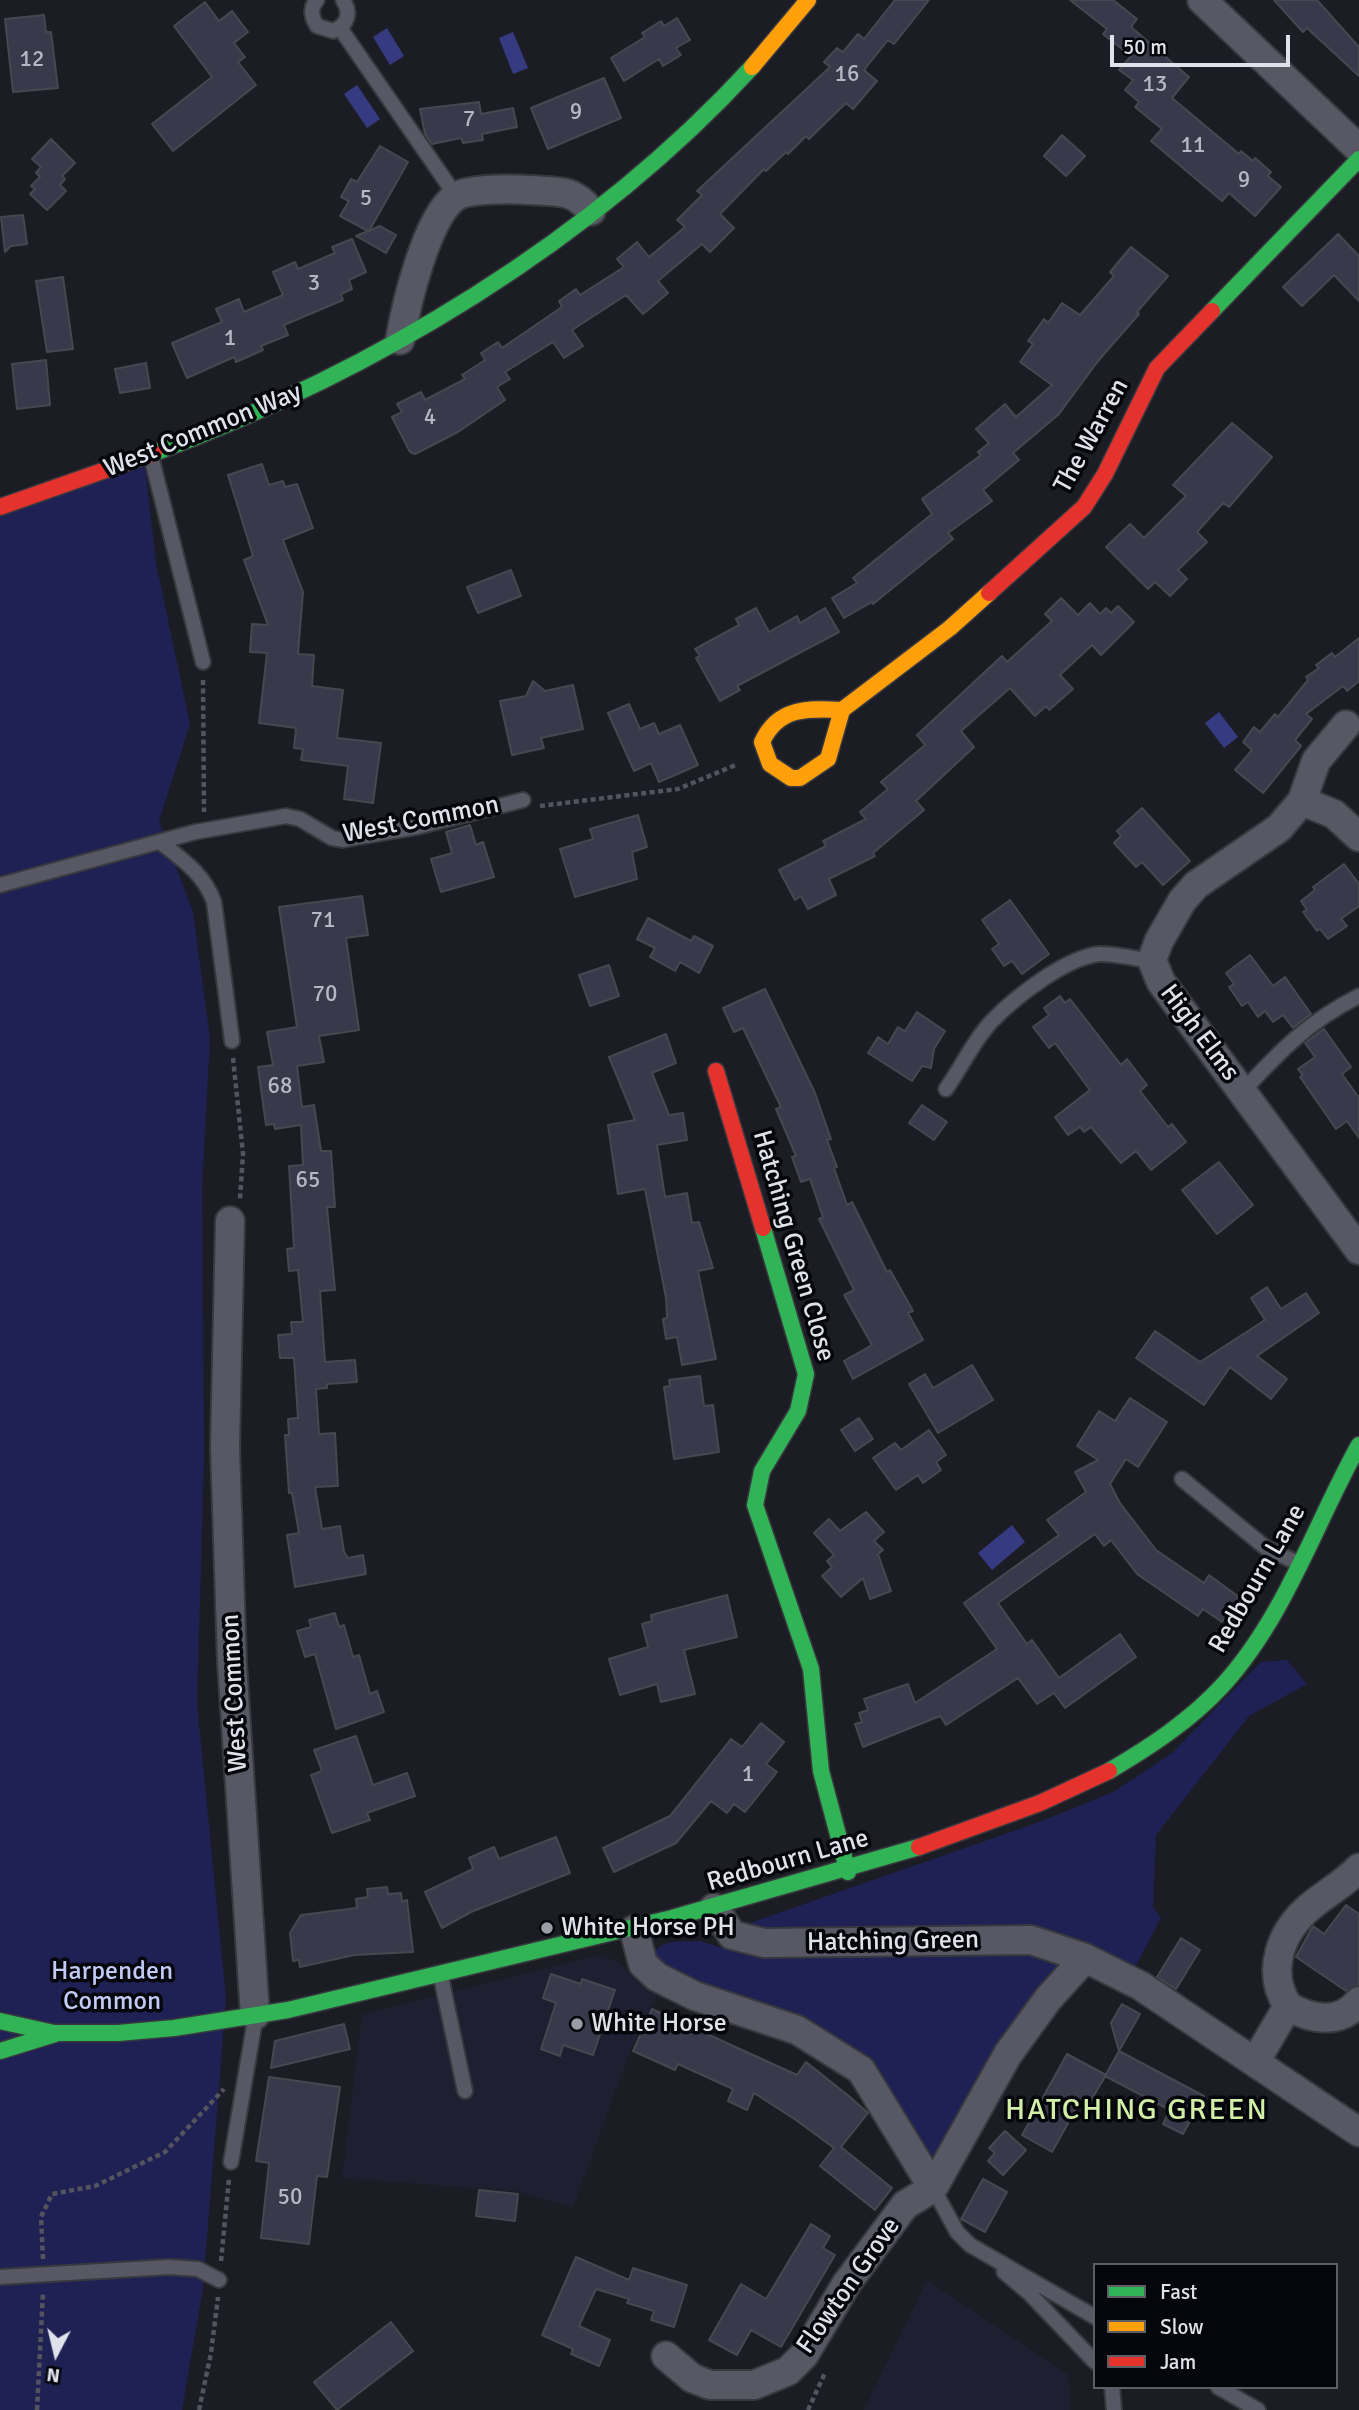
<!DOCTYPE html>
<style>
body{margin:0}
#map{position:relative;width:1359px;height:2410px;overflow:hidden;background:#1c1d24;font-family:Signika,sans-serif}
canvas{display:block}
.legend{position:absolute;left:1093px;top:2263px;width:245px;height:126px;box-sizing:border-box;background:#05060b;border:2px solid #5c5e65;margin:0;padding:9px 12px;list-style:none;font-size:21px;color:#dfe1eb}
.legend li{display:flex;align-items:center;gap:14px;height:35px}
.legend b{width:35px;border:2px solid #5c5e65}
.north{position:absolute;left:21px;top:2319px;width:70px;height:70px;-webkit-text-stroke:5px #05060b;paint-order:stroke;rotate:187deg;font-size:19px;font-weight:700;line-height:28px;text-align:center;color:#dfe1eb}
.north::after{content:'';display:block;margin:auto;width:24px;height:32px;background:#dfe1eb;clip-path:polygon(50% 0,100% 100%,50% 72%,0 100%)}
.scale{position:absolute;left:1110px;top:35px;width:180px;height:32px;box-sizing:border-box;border:4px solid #dfe1eb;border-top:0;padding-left:9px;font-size:21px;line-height:24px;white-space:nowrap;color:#dfe1eb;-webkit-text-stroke:5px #05060b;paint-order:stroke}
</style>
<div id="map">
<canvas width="1359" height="2410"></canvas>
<ul class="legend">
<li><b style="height:9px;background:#30b455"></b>Fast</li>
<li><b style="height:9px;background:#ff9f0a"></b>Slow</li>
<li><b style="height:9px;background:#e5322d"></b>Jam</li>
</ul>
<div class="north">N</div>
<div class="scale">50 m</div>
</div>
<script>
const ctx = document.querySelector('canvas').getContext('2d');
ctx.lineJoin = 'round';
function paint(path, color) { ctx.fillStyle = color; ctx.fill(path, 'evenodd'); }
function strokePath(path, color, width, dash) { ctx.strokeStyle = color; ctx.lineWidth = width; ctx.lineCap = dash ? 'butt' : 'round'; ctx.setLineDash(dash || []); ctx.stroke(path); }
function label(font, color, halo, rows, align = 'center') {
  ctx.font = font + ' Signika,sans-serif'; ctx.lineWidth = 7; ctx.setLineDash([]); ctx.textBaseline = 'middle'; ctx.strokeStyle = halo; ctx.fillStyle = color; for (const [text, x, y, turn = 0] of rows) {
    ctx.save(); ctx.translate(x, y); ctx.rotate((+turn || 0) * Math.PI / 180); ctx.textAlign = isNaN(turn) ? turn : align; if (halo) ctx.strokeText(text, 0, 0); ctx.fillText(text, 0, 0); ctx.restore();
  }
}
const built = new Path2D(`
 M599 1955 619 1962 639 1984 658 1993 629 2054 573 2207 516 2191 342 2178 362 2015Z
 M927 2280 1068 2375 1071 2410H864Z`);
const green = new Path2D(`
 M144 456 156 563 190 724 159 821 193 912 210 1038 202 1186 204 1455 197 1704 226 1998 203 2288 182 2410H0V501Z
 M1287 1660 1307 1684 1249 1716 1156 1835 1153 1907 1161 1918 1134 1969 1072 1939 753 1933 750 1923 1042 1821 1113 1792 1171 1754 1261 1662Z
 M699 1941 723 1948 771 1952 1040 1951 1064 1960 940 2161 930 2163 896 2100 870 2063 651 1959C658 1938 680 1942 699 1941Z`);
const water = new Path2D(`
 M387 28 404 56 390 65 373 37Z
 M513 32 528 68 513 74 499 38Z
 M357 85 380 119 367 128 344 94Z
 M1219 712 1238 737 1224 748 1205 723Z
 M1012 1525 1025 1542 992 1570 978 1553Z`);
const building = new Path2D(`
 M895 0H929L894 44 888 40 864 70 877 81 853 109 846 103 809 139 806 136 788 154 786 152 766 171 764 169 720 214 734 228 710 252 702 244 658 281 668 293 643 314 626 295 572 330 583 346 564 358 553 342 505 372 510 379 497 387 505 400 458 432 415 454 410 452 392 417 402 412 397 404 421 392 425 400 465 379 462 375 485 360 481 353 498 342 502 348 562 307 559 301 576 289 580 295 624 267 617 259 637 242 649 257 685 227 677 220 702 195 697 191 830 67 824 62 837 48 843 52 858 34 864 39Z
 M1070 0H1113L1137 19 1131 27 1189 77 1172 98 1239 154 1241 151 1253 161 1255 158 1271 172 1268 176 1281 187 1255 216 1229 193 1222 201 1151 141 1162 129 1135 107 1139 102 1125 90 1133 80 1119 70 1131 56 1103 34 1107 29Z
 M1274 0H1317L1359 47V76L1307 28 1303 32Z
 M205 2 219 21 232 11 248 32 234 43 245 57 238 62 256 85 173 151 152 124 212 77 174 26Z
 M44 15 46 32H51L58 88 13 92 5 19Z
 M677 18 690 40 676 48 681 55 663 66 659 59 624 81 611 58 645 37 642 33 661 21 664 26Z
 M604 78 621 118 548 149 531 108Z
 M479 102 481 114 513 108 517 127 482 134 483 140 463 143 461 138 432 144 425 134 420 109Z
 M1062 135 1085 156 1066 176 1044 156Z
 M51 139 75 163 62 176 65 179 60 185 66 191 47 210 30 194 35 189 31 186 40 177 36 173 41 167 32 159Z
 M380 146 408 162 369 231 380 226 396 235 386 253 356 236 368 231 340 216 349 201 341 197 351 179 357 182Z
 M23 215 27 244 11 246 5 252 1 217Z
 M1338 234 1359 256V301L1334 275 1302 306 1283 287Z
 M352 239 366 272 349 280 352 289 341 294 343 300 284 325 288 335 261 346 263 350 236 362 234 357 187 378 172 343 222 322 216 309 239 299 244 312 283 295 273 272 295 262 298 269 335 253 332 247Z
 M1131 247 1168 276 1137 312 1139 314 1098 361 1059 414 1013 453 1019 460 983 490 992 501 948 533 953 539 873 604 872 602 844 618 832 598 857 583 853 578 932 514 922 499 981 455 978 452 989 443 976 429 1005 404 1016 417 1052 385 1020 362 1033 344 1028 341 1044 319 1048 323 1062 303 1080 315 1114 276 1110 272Z
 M63 277 73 349 47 352 36 281Z
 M46 360 50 405 17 409 12 364Z
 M146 363 150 388 120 393 115 369Z
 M1232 423 1272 457 1229 507 1223 503 1197 532 1207 542 1178 570 1187 579 1170 596 1155 582 1148 589 1106 547 1130 524 1144 538 1186 496 1173 485Z
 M262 464 269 485 283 481 285 487 297 484 313 528 283 540 303 592 298 654 314 655 312 686 343 690 337 738 381 743 373 803 344 799 348 766 301 760 303 749 294 748 296 728 259 723 267 653 250 652 252 624 268 625 244 560 253 556 228 475Z
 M511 570 521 596 478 613 467 587Z
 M1061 598 1078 615 1090 603 1100 614 1106 608 1111 613 1118 606 1134 622 1101 655 1092 645 1060 675 1073 689 1049 710 1046 706 1035 716 1010 688 961 731 974 747 916 801 924 810 873 853 875 856 829 879 836 895 808 909 801 896 795 900 779 870 826 846 823 841 866 819 860 812 888 789 881 782 925 745 917 735 1002 656 1007 662 1052 621 1045 614Z
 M756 608 769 632 797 616 800 623 825 608 839 632 737 686 740 690 720 701 696 658 700 656 695 649 739 625 736 619Z
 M1359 638V681L1347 691 1343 686 1306 714 1312 719 1295 740 1301 746 1263 793 1235 770 1252 750 1243 742 1254 727 1260 732 1275 714 1278 717 1308 680 1306 677 1319 668 1316 665 1332 653 1335 657Z
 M533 681 545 691 573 685 583 729 541 738 544 748 512 755 500 701 526 696Z
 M629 704 640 729 654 723 659 734 680 725 698 765 659 782 651 763 634 771 608 713Z
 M1142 808 1190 861 1163 885 1142 862 1136 867 1114 843 1121 836 1117 831Z
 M638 815 647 847 632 852 637 879 575 897 560 849 593 839 590 829Z
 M470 825 476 845 483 842 494 877 441 892 431 859 452 853 446 832Z
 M1344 864 1359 884V906L1341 919 1347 926 1328 939 1320 929 1317 931 1303 912 1307 910 1301 901 1315 890 1313 887Z
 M362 896 368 935 346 938 359 1030 319 1036 324 1062 297 1066 302 1107 314 1105 321 1151H331L335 1207H327L335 1290 320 1291 325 1362 355 1360 357 1382 327 1384V1388L316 1389 319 1434 335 1433 338 1486 315 1487 322 1529 340 1526 344 1552 348 1558 363 1555 366 1574 295 1587 287 1535 299 1533 292 1493H289L285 1435H289L288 1419 298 1418 294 1358H280L278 1335 292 1334 291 1322H303L298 1270 289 1271 287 1249 294 1248 289 1166 303 1165 301 1125 275 1129 274 1124 266 1125 258 1067 273 1065 267 1032 297 1027 279 907Z
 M1010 900 1049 954 1022 974 1012 961 1004 966 992 949 999 944 982 920Z
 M648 918 691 941 694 936 713 946 699 973 680 962 675 971 650 957 655 948 637 939Z
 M1250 955 1273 986 1285 977 1311 1014 1293 1028 1283 1015 1273 1022 1265 1011 1258 1017 1248 1002 1242 1006 1229 987 1234 984 1226 973Z
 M609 965 619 996 590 1006 579 975Z
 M765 989 815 1093 831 1139 827 1140 837 1167 834 1168 847 1205 852 1202 887 1272 890 1270 913 1311 908 1313 923 1340 853 1379 844 1361 872 1345 844 1295 854 1290 819 1219 823 1217 810 1179 801 1182 792 1157 796 1156 776 1109 781 1107 743 1028 734 1032 723 1008Z
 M1060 996 1065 1003 1070 999 1121 1065 1127 1059 1147 1085 1140 1091 1168 1127 1172 1124 1186 1142 1151 1170 1136 1151 1121 1163 1091 1127 1084 1132 1080 1127 1068 1135 1055 1117 1090 1090 1055 1043 1049 1048 1033 1027 1049 1015 1044 1008Z
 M917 1012 945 1031 934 1049 931 1068 922 1066 912 1081 868 1053 878 1037 888 1044 898 1027 905 1031Z
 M1324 1029 1351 1067 1342 1074 1359 1098V1138L1347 1121 1336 1129 1300 1077 1303 1075 1298 1069 1315 1057 1305 1043Z
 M666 1034 676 1063 652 1073 669 1115 683 1113 687 1140 657 1145 665 1197 687 1193 692 1223 699 1222 713 1268 698 1271 716 1359 682 1365 677 1337 666 1339 663 1319 667 1318 666 1298 645 1189 618 1194 608 1125 635 1120 609 1057Z
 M922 1105 947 1122 934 1140 909 1123Z
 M1219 1162 1253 1205 1217 1234 1182 1190Z
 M1267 1287 1281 1309 1306 1293 1319 1313 1257 1356 1287 1379 1271 1399 1230 1367 1204 1405 1136 1358 1155 1331 1200 1362 1265 1320 1251 1298Z
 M972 1365 993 1400 938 1433 909 1384 925 1374 933 1388Z
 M700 1376 704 1406 713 1405 719 1452 674 1459 664 1387 670 1386 669 1380Z
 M1130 1398 1167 1422 1138 1467 1126 1459 1110 1484 1120 1503 1156 1550 1204 1583 1209 1575 1239 1597 1222 1622 1203 1609 1198 1616 1137 1574 1111 1540 1104 1546 1095 1534 998 1603 1027 1644 1032 1640 1059 1678 1120 1634 1136 1657 1065 1708 1054 1693 1037 1704 1018 1678 946 1725 940 1716 863 1747 855 1724 862 1722 859 1713 868 1710 864 1699 908 1684 915 1703 997 1649 964 1603 1059 1535 1047 1520 1086 1492 1075 1472 1098 1460 1077 1446 1099 1411 1115 1421Z
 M859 1418 873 1439 855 1451 841 1430Z
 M929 1430 946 1455 936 1462 941 1470 923 1483 918 1475 896 1490 873 1458 895 1443 901 1450Z
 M866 1512 884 1532 874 1541 883 1550 878 1554 891 1591 870 1599 863 1578 841 1597 822 1576 832 1567 827 1561 834 1555 814 1533 829 1519 840 1531Z
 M727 1595 737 1637 684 1650 695 1694 661 1702 657 1684 620 1695 609 1659 648 1647 642 1624 652 1621 651 1615Z
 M335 1613 339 1627 344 1625 353 1657 359 1655 370 1694 377 1691 384 1712 336 1729 315 1654 305 1657 297 1631 311 1627 309 1620Z
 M761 1723 784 1742 766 1764 777 1772 745 1812 734 1804 727 1813 711 1801 676 1843 614 1872 603 1848 670 1816 731 1739 742 1747Z
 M356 1736 373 1785 407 1773 415 1796 367 1813 370 1820 332 1833 311 1775 322 1771 314 1750Z
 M556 1837 570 1873 471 1912 442 1928 425 1892 473 1869 469 1858 494 1847 499 1859Z
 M387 1887 388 1894 401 1893 402 1902 407 1900 413 1952 354 1955 300 1967 299 1960 293 1961 290 1933 301 1915 357 1908 356 1899 368 1897 367 1889Z
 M1346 1905 1359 1914V1985L1346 1991 1296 1957 1313 1926 1324 1934Z
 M1181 1938 1200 1950 1176 1989 1157 1977Z
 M551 1974 581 1984 582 1979 615 1990 593 2055 563 2045 560 2056 541 2049 556 2003 543 1998Z
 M1122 2004 1140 2014 1119 2051 1111 2023Z
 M652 2009 797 2075 806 2062 850 2097 868 2113 841 2147 892 2188 875 2210 820 2166 834 2148 796 2120 754 2093 747 2110 728 2101 733 2089 678 2064 675 2070 633 2051Z
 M344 2024 350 2049 271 2068 275 2041Z
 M1119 2051 1204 2096 1183 2134 1163 2124 1170 2110 1105 2076Z
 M1067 2054 1106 2075 1090 2102 1082 2098 1052 2152 1022 2135Z
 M269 2077 340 2087 327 2177 317 2176 309 2244 261 2238 269 2163 256 2161Z
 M1005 2131 1026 2150 1003 2175 988 2161 995 2153 989 2148Z
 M983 2179 1007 2192 985 2232 961 2219Z
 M479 2190 518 2194 515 2221 476 2216Z
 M811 2224 830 2236 823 2248 835 2255 781 2347 751 2330 737 2355 709 2340 741 2284 766 2299Z
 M576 2257 629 2280 633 2268 687 2285 674 2327 651 2320 654 2311 627 2303 629 2299 596 2289 579 2326 610 2340 599 2366 571 2354 573 2349 542 2335Z
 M391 2322 413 2351 337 2410 314 2382Z`);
const path = new Path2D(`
 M203 680 204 812
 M540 806 678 789 738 764
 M233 1058 243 1154 240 1199
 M43 2259 41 2217 52 2194 95 2186 165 2152 224 2089
 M221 2261 229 2179
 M37 2410 43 2292
 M199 2410 211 2353 218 2297
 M808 2410 825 2373`);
const lane = new Path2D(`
 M317 0C309 8 312 18 317 26L333 31C347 26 352 13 343 0
 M340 28 456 196
 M151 456 203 662
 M160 842C183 860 204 874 214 902L232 1041
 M0 885 195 832 286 816 300 819 332 838 342 840 417 827 523 800
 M946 1089C961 1068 974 1040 991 1022 1015 997 1065 958 1099 954 1116 953 1135 960 1152 960
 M1243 1091C1280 1051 1309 1021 1359 996
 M1182 1479 1266 1548 1298 1563
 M441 1977 465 2091
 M231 2162 255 2020
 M933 2188 957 2232 970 2245 1095 2317
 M1004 2272 1030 2294 1095 2362
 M0 2277 169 2267 198 2269 219 2280
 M1112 2387 1114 2410
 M1218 2387 1258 2410`);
const street = new Path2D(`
 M1202 0 1359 149
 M400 340C406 306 426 218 455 197 468 188 513 189 529 190 558 192 572 188 591 211
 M1346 725 1316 761 1302 801 1279 828 1196 885 1182 901 1159 941 1152 960 1161 982 1359 1250
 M1302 801 1334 814 1359 837
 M230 1221 225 1447 232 1663 255 2015
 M714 1908 732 1935 764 1943 1031 1940 1085 1958 1141 1986 1359 2132
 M634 1930 643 1964 657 1977 695 1996 797 2030 861 2070 933 2188
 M1288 2006C1265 1971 1281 1930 1312 1905 1328 1892 1345 1883 1359 1868
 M1255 2062 1288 2006C1311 2020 1341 2025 1359 2001
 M666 2356 692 2378 710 2385H754L788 2371 804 2355 847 2283 905 2205 933 2188 1008 2054 1048 1999 1085 1958`);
const fast = new Path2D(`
 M1212 311 1359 159
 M154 453C374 372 592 241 752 67
 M763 1228 806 1374 798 1411 762 1471 755 1505 811 1669 821 1771 848 1872
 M1109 1771C1150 1747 1191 1720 1223 1685 1285 1617 1315 1524 1359 1445
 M0 2021 54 2033H118L174 2028 288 2010 672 1918 919 1847
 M0 2051 55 2034`);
const slow = new Path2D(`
 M752 67 808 0
 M842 710C808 708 778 707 762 742L770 764 791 778H800L828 759 842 710 950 628 989 593`);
const jam = new Path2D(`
 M0 507 154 453
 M989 593 1084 507 1105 474 1157 368 1212 311
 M716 1071 763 1228
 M919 1847 1040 1803 1109 1771`);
const markers = [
 [547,1928,7,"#9b9ca5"],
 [577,2024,7,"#9b9ca5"]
];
const numberNames = [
 ["12",32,60],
 ["16",847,75],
 ["13",1155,85],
 ["9",576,113],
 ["7",469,120],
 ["11",1193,146],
 ["9",1244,181],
 ["5",366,199],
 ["3",314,284],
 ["1",230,339],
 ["4",430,418],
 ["71",323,921],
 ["70",325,995],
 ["68",280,1087],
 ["65",308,1181],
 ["1",748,1775],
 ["50",290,2198]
];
const streetNames = [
 ["West Common Way",203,431,-22],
 ["The Warren",1092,436,-61],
 ["West Common",421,820,-11],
 ["High Elms",1199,1033,53],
 ["Hatching Green Close",793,1246,74],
 ["Redbourn Lane",1258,1579,-60],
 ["West Common",235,1693,-93],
 ["Redbourn Lane",788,1861,-16],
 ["Hatching Green",893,1942,-1],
 ["Flowton Grove",849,2286,-55]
];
const poiNames = [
 ["White Horse PH",561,1928],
 ["White Horse",591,2024]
];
const parkNames = [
 ["Harpenden",112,1972],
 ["Common",112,2002]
];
const quarterNames = [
 ["HATCHING GREEN",1137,2111]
];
paint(built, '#1e2032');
paint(green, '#1f2054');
paint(water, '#363b81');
paint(building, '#38394a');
strokePath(building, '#47484f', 2);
strokePath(lane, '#38393f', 18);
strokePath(street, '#38393f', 32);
strokePath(fast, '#38393f', 19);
strokePath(slow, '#38393f', 19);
strokePath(jam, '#38393f', 19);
strokePath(path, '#53545d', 4.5, [5, 3.5]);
strokePath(lane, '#575864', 14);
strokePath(street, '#575864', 28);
strokePath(fast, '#30b455', 16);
strokePath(slow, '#ff9f0a', 16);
strokePath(jam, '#e5322d', 16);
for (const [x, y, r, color] of markers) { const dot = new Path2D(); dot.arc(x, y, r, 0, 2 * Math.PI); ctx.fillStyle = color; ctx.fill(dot); strokePath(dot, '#05060b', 2.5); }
label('23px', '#b5b7c3', null, numberNames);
label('26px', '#dfe1eb', '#05060b', streetNames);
label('26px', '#dfe1eb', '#05060b', poiNames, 'left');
label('26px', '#c2caf6', '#05060b', parkNames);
ctx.letterSpacing = '2px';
label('30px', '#d1efa6', '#05060b', quarterNames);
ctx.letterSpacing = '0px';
</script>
